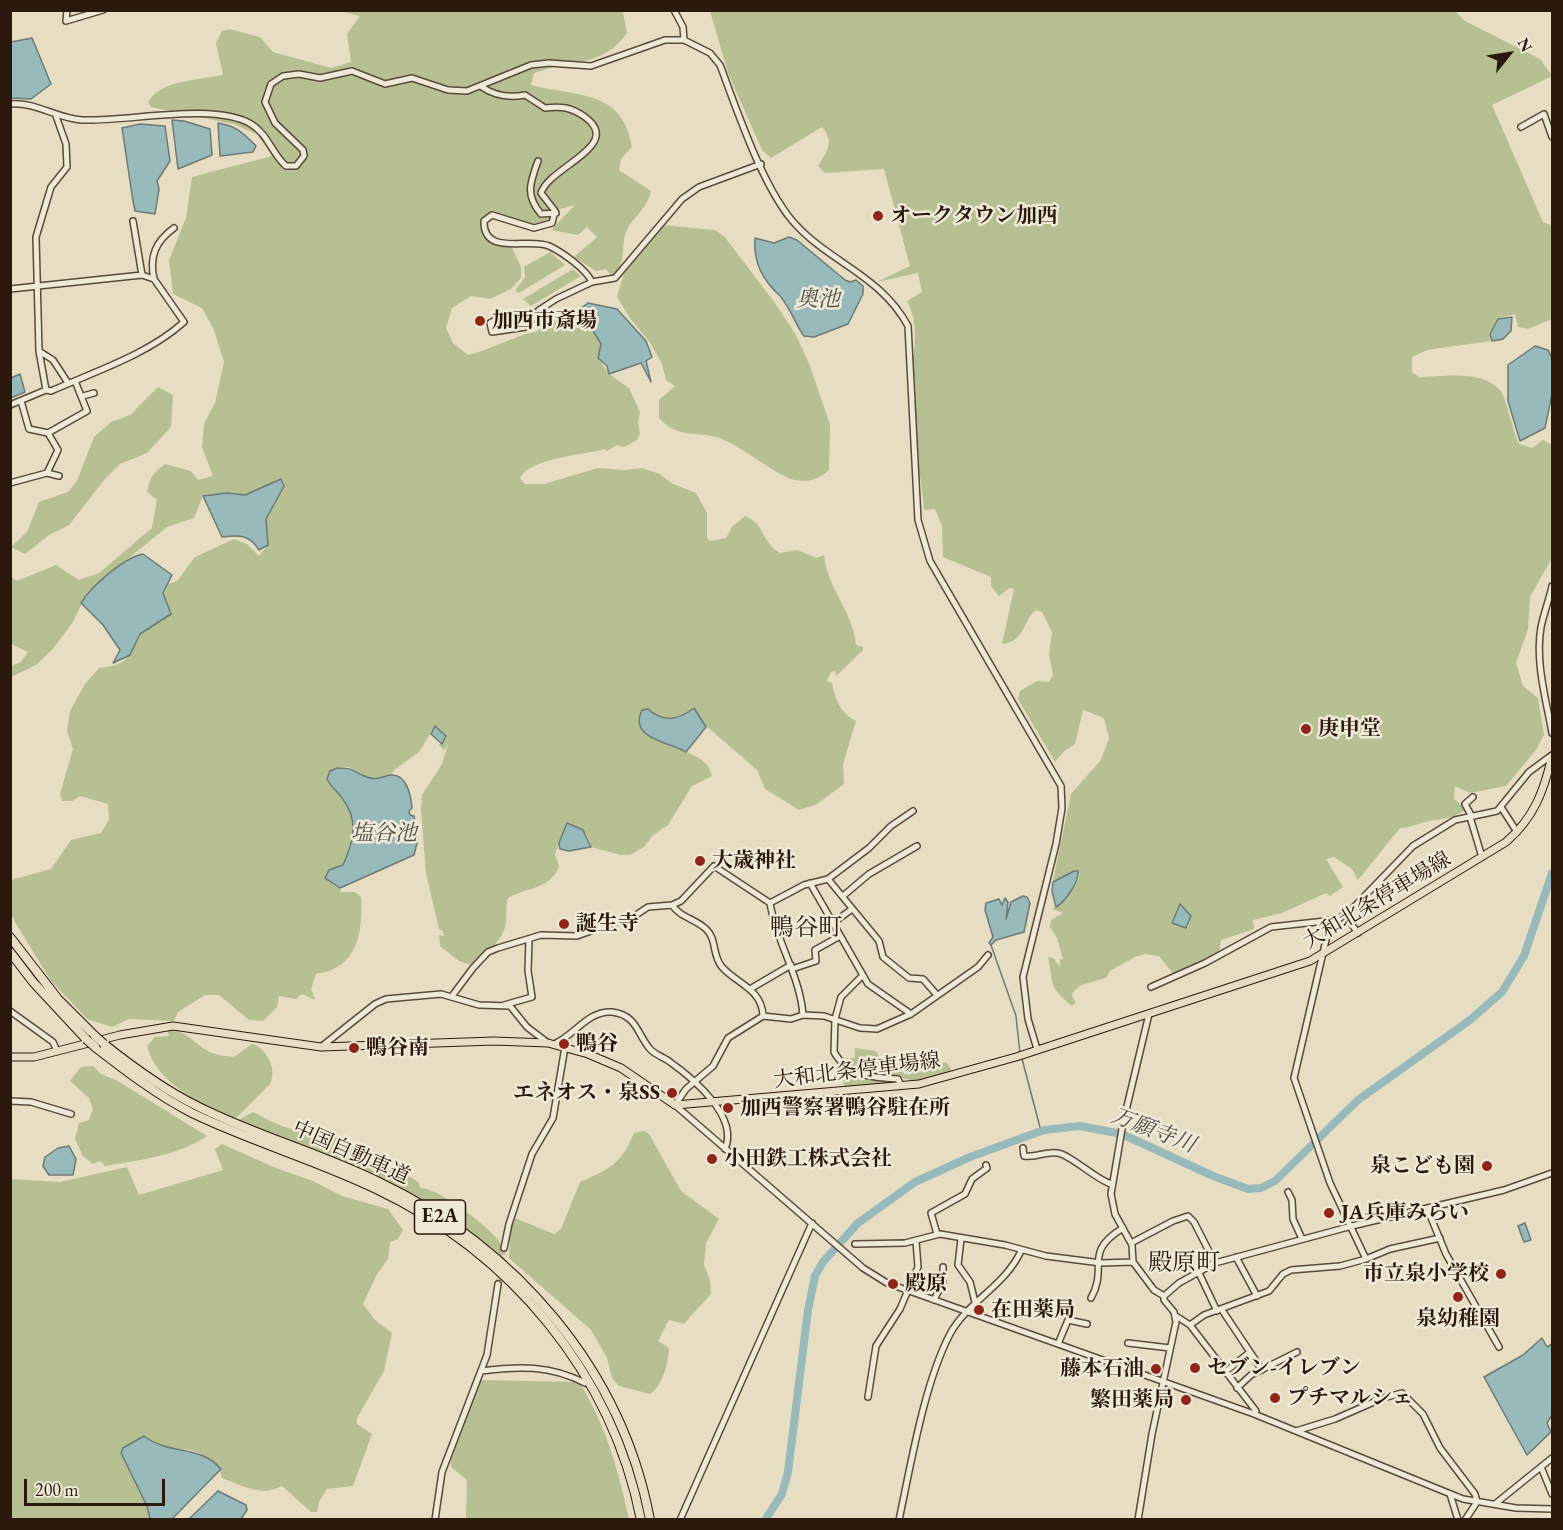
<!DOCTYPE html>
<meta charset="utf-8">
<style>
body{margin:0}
#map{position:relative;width:1563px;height:1530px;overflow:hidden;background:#e6ddc3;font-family:"EB Garamond",serif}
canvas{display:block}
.frame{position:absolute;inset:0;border:12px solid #2c190e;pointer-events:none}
.north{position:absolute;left:1479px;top:24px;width:60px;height:60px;-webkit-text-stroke:4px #efe9d8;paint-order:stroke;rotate:60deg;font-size:16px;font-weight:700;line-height:24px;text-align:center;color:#2c190e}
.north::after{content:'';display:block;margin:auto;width:21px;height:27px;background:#2c190e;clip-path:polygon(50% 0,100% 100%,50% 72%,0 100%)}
.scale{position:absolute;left:24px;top:1479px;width:141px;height:27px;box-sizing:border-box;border:3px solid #2c190e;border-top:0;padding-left:8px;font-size:18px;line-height:21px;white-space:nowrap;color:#2c190e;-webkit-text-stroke:4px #efe9d8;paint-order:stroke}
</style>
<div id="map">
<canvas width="1563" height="1530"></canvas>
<div class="frame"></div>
<div class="north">N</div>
<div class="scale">200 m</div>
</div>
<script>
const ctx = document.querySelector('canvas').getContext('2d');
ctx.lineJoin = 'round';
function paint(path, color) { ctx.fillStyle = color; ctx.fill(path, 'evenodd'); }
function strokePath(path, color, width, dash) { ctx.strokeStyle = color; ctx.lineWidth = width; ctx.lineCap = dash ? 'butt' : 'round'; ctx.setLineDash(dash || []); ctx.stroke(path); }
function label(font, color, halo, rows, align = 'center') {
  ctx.font = font + ' "EB Garamond","Noto Serif JP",serif'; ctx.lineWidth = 5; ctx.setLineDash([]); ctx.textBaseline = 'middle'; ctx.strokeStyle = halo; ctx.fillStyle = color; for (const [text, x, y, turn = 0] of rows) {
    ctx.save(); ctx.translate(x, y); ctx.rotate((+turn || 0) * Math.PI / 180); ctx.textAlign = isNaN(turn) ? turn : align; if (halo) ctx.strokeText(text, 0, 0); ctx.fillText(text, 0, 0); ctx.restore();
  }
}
const green = new Path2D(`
 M341 11H623L627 33C602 68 572 59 534 73L531 85C576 97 623 89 632 147L621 159 619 170 651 191C646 211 633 216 626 232 620 248 628 265 611 275L606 269 596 271 574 257 597 237 587 227 578 235 551 230 575 205 545 213 546 218H552C537 233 509 218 491 212L484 216 481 231 489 242 512 247 521 267V278L511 289 490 299 471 296 452 308 446 328 453 343 468 355C493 349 513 336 538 331L548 314 580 309 601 344 598 358 609 374 629 388 640 412 638 422 640 434 637 440 624 447 617 445 607 451 605 449C585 455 529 458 520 478L525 484H544L598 468 625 470 642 468 660 474 671 483 696 493 707 513V538L710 541 726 538 732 527 745 516C766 525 762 543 780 553L797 550 817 558 824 555C827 588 853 611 856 645L863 647V650L836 676 835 671 831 672 827 681 832 683C835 699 841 714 856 721L843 764 844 784 817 804 799 810 765 789 757 770 704 724 694 708C678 719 665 722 648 709L642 710 639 723C651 752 708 746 712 776L692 786 668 825 653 835 644 847 630 855H621L591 847C590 833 579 825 567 824L555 854 559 867C549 890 527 887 508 898 505 907 507 913 506 922 504 941 485 954 471 965L459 961 440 946 439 935 444 936 443 931 439 929 426 873 421 810 422 795 442 764 448 744 444 750 439 745 446 736 435 726 419 752 394 770 391 775C383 777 375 780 367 777 352 770 348 761 330 771L327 779C330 786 337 791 341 798 358 820 354 840 343 865L329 870 325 878 340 888 341 892H355L361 897C363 933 358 968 316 974L311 989 315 1000 302 994 296 999 279 996 277 1007 263 1021 249 1020 219 995H205L178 1012 174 1021 129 1019 112 1027 87 1019 51 981 15 922 11 913V880L51 869 71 840 101 833 109 820 108 804 80 796 72 801H62L60 794 73 749 67 731 70 711 85 684 99 668C139 664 122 651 141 633 150 625 162 622 171 614L164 594 168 584 177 581 195 557 234 539 247 544 259 556 268 545 266 519 284 486 283 481 281 479 245 495 227 493 203 496 194 518 167 527 87 592 73 622 52 650 36 665 11 677V666L21 662 28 652 11 644 10 576 17 581 56 565 79 580 99 573 152 528 157 500 147 492C150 477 153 473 165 464L191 471 198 480 213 476 202 447 204 424 215 403 224 362 214 330 202 308 173 294 169 260 186 218 192 177 272 156 257 134 233 124 151 107 148 102C160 80 200 80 223 75L216 43 222 31 229 29 260 37 273 52 331 68 351 62 347 34 360 16Z
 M710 11H1455L1465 21 1540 59 1552 76 1492 105 1543 222 1552 226V319L1528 329 1518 327 1515 314 1498 318 1489 334 1490 341 1427 350 1412 357V372L1419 377C1443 377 1481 369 1500 390 1506 397 1513 432 1519 444L1532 448 1543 440 1552 445V558L1530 597 1528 629 1516 663 1523 686 1538 698 1544 735 1536 750 1506 786 1470 793 1455 786 1454 799 1466 809C1449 821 1448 817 1429 821 1419 823 1411 828 1400 828L1358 880 1352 869 1334 857 1326 859 1343 887 1330 896 1326 893 1282 913 1253 920 1254 929 1221 940 1218 959 1199 962 1174 975 1159 956 1145 954 1135 957 1110 971 1106 978 1081 985 1073 992 1072 996 1076 1003 1072 1006C1048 986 1054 986 1048 957L1053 958 1060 967V959H1063L1057 938 1050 927 1051 920 1063 913 1052 909C1061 903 1077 888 1080 874L1074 871 1053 881 1071 794 1101 760 1109 738 1104 718 1083 710 1075 744 1064 751 1055 762 1018 699 1020 691 1037 681 1049 682 1053 675 1049 654 1052 632 1042 612 1036 610C1022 621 1026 641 1002 644L1014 589 1010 588 999 596 991 586V577L943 557 942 526 935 509 924 510C922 474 911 440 909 405 907 370 925 334 907 301L922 292 918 273 877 282 910 266 884 169 825 173 818 166C827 152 835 142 822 127L771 158 762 150 728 73ZM1180 904 1191 916 1188 928 1171 923Z
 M662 225 715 230 724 236 775 303 796 335 810 366 830 425 829 470C819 479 808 483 795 480 776 476 745 448 722 439 699 430 678 440 659 418V400L675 386 666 380 662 364 651 344 630 318 617 297 624 273Z
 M550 252 565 265 519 293 515 291 525 277 524 267Z
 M573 269 581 276 531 306 523 299Z
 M158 387 173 395 171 427 147 453 120 464 105 479 69 525 49 535 25 554 11 547 27 532 39 502 68 492 77 481 94 437 111 422 130 415Z
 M167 1030C186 1029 194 1044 210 1052 218 1056 226 1056 234 1057L252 1044C268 1049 277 1070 270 1084L235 1119C202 1105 156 1083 147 1046L155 1037 169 1036Z
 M855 1048 876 1051 879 1057 876 1068 918 1072 946 1062 951 1069 947 1076 919 1081 899 1078 885 1083V1085L844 1089 842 1059 855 1058Z
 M93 1066 101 1074 116 1080 207 1136C178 1156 139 1160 105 1166L100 1161 93 1164 83 1156 75 1139 79 1123 89 1120 93 1109 89 1098 70 1081 81 1067Z
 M253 1112C274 1123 298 1137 321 1129L359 1147 377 1162 414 1179 419 1183 420 1188C436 1186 488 1226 499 1241 502 1246 503 1253 502 1259 469 1232 434 1206 395 1186 345 1160 291 1142 238 1120Z
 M644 1131 649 1134 681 1191 719 1219 706 1243 704 1265 710 1280 711 1294 684 1324 669 1320 658 1341 669 1348C668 1365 663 1385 650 1394L619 1386 612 1378 607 1358 591 1330 509 1258 510 1230 515 1218 554 1234 561 1229 580 1182C610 1169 621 1164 634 1133Z
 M222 1144 276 1168 313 1181 342 1196 388 1209 403 1230 398 1239 390 1242 388 1259 377 1274 363 1304 375 1320 392 1333 384 1371 357 1418V1424L372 1434 353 1486 327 1489 319 1502 317 1512H311L282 1486C261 1497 243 1486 222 1478L219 1466C212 1461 202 1453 194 1451 172 1447 164 1451 144 1436L123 1448 121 1453 147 1506 150 1519H11L10 1179 60 1182 127 1167 139 1195 223 1170 215 1149Z
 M481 1380 579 1382C606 1425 618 1470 629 1519H466L467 1480 451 1467V1460Z`);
const water = new Path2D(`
 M32 38 51 84 31 99 11 98V42Z
 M172 120 184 121 210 129 212 155 178 169Z
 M218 123C237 126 243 133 256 146L253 152 220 156Z
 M140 124 165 126 170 161 157 181 159 189 155 214 135 211 133 201 122 128Z
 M789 237 797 240 845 280 850 282 856 280 863 286V294L848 324 814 337 804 336C795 324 790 307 780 296 763 280 753 263 755 238L774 243Z
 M588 303 617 309 646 341 652 357 646 361 651 382 641 363 609 374 607 366 598 358 601 344 580 309Z
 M1512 317 1511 331 1503 339 1492 341 1490 334 1498 319Z
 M1535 346 1548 350C1561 370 1549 406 1545 428L1520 441 1508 401V365Z
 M20 374 25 392 11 398V378Z
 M281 479 284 486 266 519 268 545 259 550C249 534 239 535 222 537L203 496 227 493 245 495Z
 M143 554 172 575 163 593 171 614 140 634 130 655 113 663 120 650 103 625 81 603C90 587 125 557 143 554Z
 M694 708 706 727 686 752C670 742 628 739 642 710L648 709C664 723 678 720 694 708Z
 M435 726 446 736 442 744 431 734Z
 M337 768C357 768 352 772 367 777 376 781 383 776 391 775 407 774 411 796 412 808L409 811 410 815 414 816 418 839 414 855 340 888 325 878 329 870 343 865C354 841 359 820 342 798 337 791 330 786 327 779L330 771Z
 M567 823 583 830 591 847 569 851 560 849 559 843Z
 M1074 871H1078C1080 881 1064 903 1056 907L1052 891 1053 882Z
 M1023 896 1027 897 1030 903 1024 932 996 940 991 945 989 943 993 937 985 910 986 903 999 899 1002 905 1005 898 1008 902 1006 919 1011 902Z
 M1180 904 1191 916 1186 928 1172 923Z
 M69 1146 76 1159 73 1175H49L43 1166 45 1157 58 1148Z
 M1525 1223 1531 1240 1524 1242 1518 1226Z
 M1542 1338 1547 1347 1552 1344V1415L1547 1423 1551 1432 1527 1455 1484 1377 1523 1355Z
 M144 1436C170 1456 200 1444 221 1469L172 1519H150L147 1506 121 1453 123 1448Z
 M218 1491 246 1505 247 1510 241 1519H189Z`);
const stream = new Path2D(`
 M991 945 1016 1016 1020 1054
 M1022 1059 1041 1131`);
const river = new Path2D(`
 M765 1520 782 1494 788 1472 808 1310 815 1276 823 1262 858 1223 915 1182 970 1157 1044 1130 1080 1126 1122 1134 1213 1176 1248 1189 1261 1188 1275 1181 1358 1100 1470 1020 1502 992 1524 956 1552 873`);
const minorTunnel = new Path2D(`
 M498 1284 504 1248`);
const minor = new Path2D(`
 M67 10 66 21 103 10
 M674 10 683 27 684 40
 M482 87C495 96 509 98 525 95L545 108C561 106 571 107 585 117 624 146 550 166 541 193L555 211 552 223 534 228 492 215 484 221C483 257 529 237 549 246 562 252 586 269 592 282
 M10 104C34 101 58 119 82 120 127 122 213 102 251 124 268 134 272 154 286 166H296L304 156 303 150 275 123 265 102 271 84 283 76 299 74 320 78 352 71 385 84 412 78 448 90 467 91 531 65 549 63 591 66 665 40H684L710 53 720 65C737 110 764 192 797 226 832 263 882 277 908 326L918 520 930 561 1061 786 1062 808 1056 844 1023 977 1028 1019 1037 1049
 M1521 127 1544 114 1552 137
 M538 161C530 183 525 195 541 214L556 213
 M133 221 142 275
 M154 279C149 256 156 241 174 228
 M10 289 142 275 154 279 184 322C147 355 96 371 51 391L46 390 10 405
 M503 316 490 323 492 332 526 327 539 310 556 299 592 282 615 278 682 199 699 187 761 164
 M39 351 53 360 68 383
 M46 390 39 351 36 237 51 187 67 167 66 144 56 116
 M83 396 94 393
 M48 433 87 411 75 381
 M47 473 59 476
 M10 483 47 473 58 450 48 433 29 429 21 401
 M1552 586C1549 600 1544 613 1541 627 1535 662 1546 699 1552 733
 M1501 807 1517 832
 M1470 817 1482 857
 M1472 817 1465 804 1473 797
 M828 879 879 941 883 957 909 978 923 979 937 995
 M810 883 868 984 911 1014
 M843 896 869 874 917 846
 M770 903 804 885 828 879 869 848 891 826 913 811
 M672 905 681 901 714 866 770 903C776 942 800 975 803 1015
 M1344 914 1358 933
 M833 923 852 909
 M988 955 978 967 911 1014 877 1029 860 1028 824 1016 803 1015 791 1019 763 1016 728 1038 713 1066 686 1089 675 1105 863 1268 887 1283 1254 1414 1463 1499 1516 1508 1552 1509
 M792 969 816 961 815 950 840 936
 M862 976 841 997 835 1019 834 1052C847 1076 874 1078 898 1079L901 1086
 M1151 987 1205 963 1271 927 1334 920
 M750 989 791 965
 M452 996 473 968 488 952 498 948 541 935 577 936 636 915 648 907 672 905C681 918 694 918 706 929 717 939 712 956 722 967 737 984 762 989 763 1016
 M504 1005 532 997 528 971 529 939
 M10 1011 53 1042 57 1051
 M1149 1014 1123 1123 1111 1194 1115 1214 1132 1245 1133 1262 1154 1290 1164 1296
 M554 1044C574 1036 588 1010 612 1012 637 1015 637 1034 650 1049 655 1055 664 1057 670 1062 694 1079 739 1117 725 1149
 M321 1047 375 1004 386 999 441 994 479 1005 510 1006 527 1027 548 1043
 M10 1101 31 1102 71 1114
 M1023 1148 1024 1156C1035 1158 1046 1151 1057 1153 1070 1154 1095 1179 1111 1184
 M1288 1192 1292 1200 1293 1219 1302 1239
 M1427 1208 1446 1254 1499 1347
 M937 1234 931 1213 965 1194 972 1179 987 1168 986 1165
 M961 1239 958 1265 970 1282 976 1306
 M1131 1243 1173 1221 1188 1216 1194 1222 1215 1263
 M855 1244 905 1243 940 1234 1005 1245 1046 1256 1101 1263 1133 1262
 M504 1248 509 1224 532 1154 553 1118 565 1047
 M1236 1257 1257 1296
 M1366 1259 1390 1249 1440 1238
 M1198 1271 1217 1311
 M1091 1298C1109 1267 1082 1253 1123 1228
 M934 1300 943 1282V1267
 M1222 1310 1262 1370
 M1176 1316 1190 1325 1256 1411 1254 1414
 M1190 1325 1204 1315 1269 1291 1283 1274 1291 1270 1340 1266 1366 1259 1330 1183 1294 1078 1329 927 1354 907 1413 846 1455 820 1497 811 1529 772 1552 755
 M1128 1343 1170 1348
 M1058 1344 1068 1320 1087 1324
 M481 1371C519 1366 550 1365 585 1383
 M1225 1372 1250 1352
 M1237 1388 1251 1375 1297 1352
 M868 1397 876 1346 900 1309 918 1267 916 1241
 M1296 1431 1335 1419 1383 1398 1402 1393 1423 1414 1440 1448 1475 1494 1477 1502 1465 1520
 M1541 1467 1552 1494
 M1450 1494 1458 1520
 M1495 1504 1552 1458
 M435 1520 442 1472 487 1355 498 1284
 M680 1520 812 1223
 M899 1520C911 1464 924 1384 950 1334 967 1302 1005 1286 1021 1251
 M1138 1520 1152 1434 1176 1322 1174 1312 1164 1300V1296L1179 1283 1215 1263 1352 1226 1504 1190 1552 1173`);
const major = new Path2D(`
 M10 1057H34L120 1035 173 1026 321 1047 494 1041 548 1043 588 1054 621 1068 675 1105 919 1084 1016 1057 1310 961 1506 842C1534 818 1544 791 1552 756`);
const highway = new Path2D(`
 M10 937 58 999 95 1036
 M10 952 33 982 86 1039
 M104 1044C134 1068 164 1090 199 1107 257 1136 320 1153 379 1182 515 1247 622 1369 650 1520
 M95 1047C126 1071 157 1095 192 1113 252 1142 316 1160 376 1189 511 1253 612 1373 641 1520`);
const highwayBridge = new Path2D(`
 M95 1036 104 1044
 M86 1039 95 1047`);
const markers = [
 [878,216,6,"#8f2418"],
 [480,321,6,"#8f2418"],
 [1306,729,6,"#8f2418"],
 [700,861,6,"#8f2418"],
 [564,924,6,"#8f2418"],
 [564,1044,6,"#8f2418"],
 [354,1048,6,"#8f2418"],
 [672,1093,6,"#8f2418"],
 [728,1108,6,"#8f2418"],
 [712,1159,6,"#8f2418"],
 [1487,1166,6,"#8f2418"],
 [1329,1213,6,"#8f2418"],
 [1501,1274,6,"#8f2418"],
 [893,1284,6,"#8f2418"],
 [1458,1297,6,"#8f2418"],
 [979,1310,6,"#8f2418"],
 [1195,1368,6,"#8f2418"],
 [1156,1369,6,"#8f2418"],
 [1275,1398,6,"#8f2418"],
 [1186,1400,6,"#8f2418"]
];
const shields = [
 [440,1217,51]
];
const shieldNames = [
 ["E2A",440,1217]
];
const poiNames = [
 ["オークタウン加西",890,216],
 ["加西市斎場",492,321],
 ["庚申堂",1318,729],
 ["大歳神社",712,861],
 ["誕生寺",576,924],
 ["鴨谷",576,1044],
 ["鴨谷南",366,1048],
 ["エネオス・泉SS",660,1093,"right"],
 ["加西警察署鴨谷駐在所",740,1108],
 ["小田鉄工株式会社",724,1159],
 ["泉こども園",1475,1166,"right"],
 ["JA兵庫みらい",1341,1213],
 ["市立泉小学校",1489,1274,"right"],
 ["殿原",905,1284],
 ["在田薬局",991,1310],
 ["泉幼稚園",1458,1319,"center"],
 ["セブン-イレブン",1207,1368],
 ["藤本石油",1144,1369,"right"],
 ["プチマルシェ",1287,1398],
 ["繁田薬局",1174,1400,"right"]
];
const streetNames = [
 ["大和北条停車場線",1377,901,-31],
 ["大和北条停車場線",857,1071,-7],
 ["中国自動車道",351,1153,24]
];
const waterNames = [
 ["奥池",818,300],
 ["塩谷池",384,834],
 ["万願寺川",1153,1131,21]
];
const quarterNames = [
 ["鴨谷町",806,928],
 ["殿原町",1184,1263]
];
paint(green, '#b7c092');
paint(water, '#98babb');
strokePath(water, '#6d7a76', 1.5);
strokePath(stream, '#6d7a76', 1.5);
strokePath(river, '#98babb', 8);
strokePath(minorTunnel, '#c1b69f', 5, [5, 2.5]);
strokePath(minor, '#5a4a3b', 8);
strokePath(major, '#2c190e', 9);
strokePath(highway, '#2c190e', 10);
strokePath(minor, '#efe9d8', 5);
strokePath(major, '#e6ddc3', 7);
strokePath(highway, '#e6ddc3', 8);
strokePath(highwayBridge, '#2c190e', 10, []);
strokePath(highwayBridge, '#e6ddc3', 8);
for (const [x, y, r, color] of markers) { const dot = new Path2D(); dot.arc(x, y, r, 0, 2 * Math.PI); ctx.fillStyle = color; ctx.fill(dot); strokePath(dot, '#efe9d8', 2); }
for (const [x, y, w] of shields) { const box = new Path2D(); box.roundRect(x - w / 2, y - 17, w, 34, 4.5); ctx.fillStyle = '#efe9d8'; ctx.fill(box); strokePath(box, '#2c190e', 1.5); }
label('bold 20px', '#2c190e', null, shieldNames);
label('bold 21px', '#2c190e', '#efe9d8', poiNames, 'left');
label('21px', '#2c190e', '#efe9d8', streetNames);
label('italic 22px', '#52514b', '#efe9d8', waterNames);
label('24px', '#2c190e', '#efe9d8', quarterNames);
</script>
